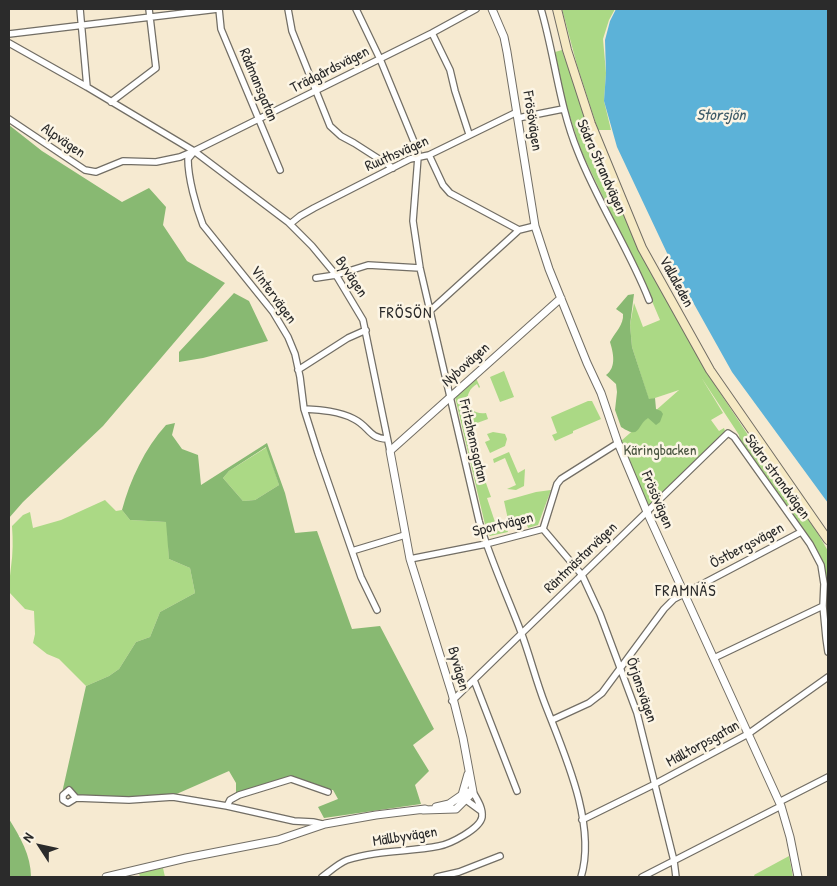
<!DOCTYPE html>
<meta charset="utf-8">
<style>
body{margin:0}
#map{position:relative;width:837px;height:886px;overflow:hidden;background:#f6ead1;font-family:"Patrick Hand",sans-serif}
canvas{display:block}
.frame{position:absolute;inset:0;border:10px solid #2b2b2b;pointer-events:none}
.north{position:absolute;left:15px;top:821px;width:50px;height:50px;-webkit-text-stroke:4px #fcf5e5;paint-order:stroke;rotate:305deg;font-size:14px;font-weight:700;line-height:20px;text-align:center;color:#2b2b2b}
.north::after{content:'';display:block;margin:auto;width:18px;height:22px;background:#2b2b2b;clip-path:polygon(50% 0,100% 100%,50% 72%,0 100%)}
</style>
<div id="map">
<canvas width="837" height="886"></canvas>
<div class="frame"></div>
<div class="north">N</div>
</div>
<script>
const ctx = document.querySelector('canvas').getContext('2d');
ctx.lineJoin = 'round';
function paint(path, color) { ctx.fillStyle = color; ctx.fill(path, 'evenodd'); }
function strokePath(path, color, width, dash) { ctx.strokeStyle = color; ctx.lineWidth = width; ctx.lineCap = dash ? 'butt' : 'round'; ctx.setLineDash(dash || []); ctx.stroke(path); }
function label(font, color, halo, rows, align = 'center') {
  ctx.font = font + ' "Patrick Hand",sans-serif'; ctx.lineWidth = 5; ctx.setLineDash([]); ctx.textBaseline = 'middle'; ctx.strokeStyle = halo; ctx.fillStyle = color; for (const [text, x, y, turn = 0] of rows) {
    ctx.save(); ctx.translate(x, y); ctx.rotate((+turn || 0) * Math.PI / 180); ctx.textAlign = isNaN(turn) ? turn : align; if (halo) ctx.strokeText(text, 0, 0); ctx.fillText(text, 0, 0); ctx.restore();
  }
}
const green = new Path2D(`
 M562 9H615L609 20 603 39 606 73 604 101 611 130H598L577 65Z
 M562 50 588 125 639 248 707 373 750 438 817 532 828 551V637C825 612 829 587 822 562L740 441 739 435 701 377 723 413 711 420 719 431 724 428 726 434 648 509 621 441 679 390 649 400 632 347 630 325 634 303 643 327 660 320 643 280 582 153 566 105 555 52Z
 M504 371 514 397 500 402 490 377Z
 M476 378 480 387 479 388 477 384C461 393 466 416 486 413L488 419 466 427 491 497 487 498 498 531 507 529 508 532 490 536 487 533 455 397Z
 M588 401H592L601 419 573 431V433L555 441 552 435 557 433 551 417Z
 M493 432 505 434 507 439 505 446 490 453 485 442 490 440 487 434Z
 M267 447 279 485 255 500 243 501 223 478 229 471Z
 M509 452 518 473 525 469 524 486 516 490 507 489 516 485 505 458 494 463 493 459Z
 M551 490 538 525 528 528 527 524H509L504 501 536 492Z
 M105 500 116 511 122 510 130 520 167 522 169 559 190 568 195 593 160 612 150 637 136 642 119 669 109 676 86 686 59 659 47 654 33 643 35 634 34 611 25 609 9 592C9 583 10 576 11 567 13 553 13 540 12 526L23 515 30 512 33 528 61 520Z
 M789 856 793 877H755L754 875Z
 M163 868 165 877H140L139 873Z`);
const forest = new Path2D(`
 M9 125 42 151 122 202 149 188 166 207 163 225 187 261 225 283 103 426 23 502 9 518Z
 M234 293 249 301 268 341 203 358 179 362V352Z
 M634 294 630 325 632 347 649 399 655 398 656 409 661 411 663 414 660 422 656 425 648 418C636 426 641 440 621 427L615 410 617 392 616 384 606 375C617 367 613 352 610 342 615 332 624 325 623 314L616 309 628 295Z
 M175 423 172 435 182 449 198 455 201 485 267 443 285 493 295 533 317 531 352 629 380 626 434 729 413 745 429 771 415 785 421 804 324 818 318 807 338 799 333 790 322 789 317 791 286 781 238 797 236 793V783L229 771 172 796 129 798 77 796 69 789 62 793 86 686 109 676 119 669 136 642 150 637 160 612 195 593 190 568 169 559 166 522 130 520 122 510C130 480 145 448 166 425ZM266 447 279 485 255 500 243 501 223 478 229 471Z
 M9 819C20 837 31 855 31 877H9Z`);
const water = new Path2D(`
 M616 9H828V503L732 372 675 270 617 147 604 101 606 73 605 40 610 21Z`);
const minor = new Path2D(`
 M80 9 87 87
 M219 9 221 29 280 170
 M288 9 292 31 330 126 341 136 354 143 393 168
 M356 9 380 59 417 149 418 157 413 221 420 268 479 521C490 559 507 595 521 632 530 656 536 681 545 704 564 753 597 825 581 877
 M541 9C555 57 559 106 578 152 598 203 629 249 649 300
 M432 33 450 70 455 91 469 134
 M9 34 218 9
 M9 43 87 87 194 151 288 222 312 246 336 275 363 320 390 451
 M111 102 156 68 149 9
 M518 118 563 109
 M9 119 85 170 96 172 123 161 156 162 180 157 194 151 432 33 476 9
 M193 153 188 159C188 178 196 207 203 225L273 312 288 337 295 354 300 377 304 409 318 453 361 577 377 610
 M429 155 443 185 450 193 519 230 535 226
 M290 224 300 216 314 208 410 159 429 155 517 112
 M316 278 336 275 368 265 420 268
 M431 310 519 230
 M298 370 348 338 366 330
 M304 409C321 410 339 411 354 419 370 427 368 438 387 439
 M543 529 582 575 600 614 637 713 674 861 676 877
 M352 551 405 535
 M410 559 486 544 543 529 557 484 561 479 618 443
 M714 658 823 606
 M474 680 517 791
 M452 701 728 433 734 437 810 544 821 565 824 584 823 606 826 638 828 652
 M552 720 589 703 602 693 664 609 674 599 801 532
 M464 797 466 800 481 811
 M76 798 68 803 63 800V795L69 790 76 798 129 800 173 797 227 806 294 821 313 822 322 824
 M779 802 828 777
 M227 806 230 800 239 795 291 779 328 792
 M582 820 655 784 748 734 828 677
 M322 877C329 872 339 863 347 860 377 850 409 852 439 846 450 844 480 829 482 817 483 808 477 799 473 792L465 791
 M437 877 459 872 500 856
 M642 877 781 806`);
const tertiary = new Path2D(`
 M492 9 504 37 507 52 535 226 549 269 587 363 601 393 618 443 647 512 781 806 790 837 798 877
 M436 807 449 804 462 795 468 774
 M423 810 456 809 473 792 463 738 452 694 410 559 390 451 561 298
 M106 877 186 858 278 840 325 824 376 815 425 809`);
const secondary = new Path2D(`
 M557 9 567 50 591 124 642 248 710 370 828 540`);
const streetNames = [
 ["Trädgårdsvägen",330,70,-27],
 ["Rådmansgatan",258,85,67],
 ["Frösövägen",532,121,81],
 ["Alpvägen",63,141,34],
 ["Ruuthsvägen",397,154,-24],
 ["Södra Strandvägen",601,167,66],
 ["Byvägen",351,277,56],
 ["Vallaleden",676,282,61],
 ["Vintervägen",273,295,54],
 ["Nybovägen",466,365,-42],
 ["Fritzhemsgatan",473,441,77],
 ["Södra strandvägen",777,477,54],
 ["Frösövägen",657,500,67],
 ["Sportvägen",503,525,-14],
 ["Östbergsvägen",747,546,-28],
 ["Räntmästarvägen",581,558,-44],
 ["Byvägen",458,669,74],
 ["Örjansvägen",641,690,71],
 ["Mälltorpsgatan",703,744,-29],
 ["Mällbyvägen",405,837,-9]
];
const parkNames = [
 ["Käringbacken",660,451]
];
const waterNames = [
 ["Storsjön",721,116]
];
const neighbourhoodNames = [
 ["FRÖSÖN",406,314],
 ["FRAMNÄS",686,592]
];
paint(green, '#abd985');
paint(forest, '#88b972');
paint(water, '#5cb2d8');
strokePath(minor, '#726e65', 8);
strokePath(tertiary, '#726e65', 9);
strokePath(secondary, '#726e65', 10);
strokePath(minor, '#fff', 5.5);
strokePath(tertiary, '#fff', 7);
strokePath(secondary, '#f6e9c3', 8);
label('15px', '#2b2b2b', '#fcf5e5', streetNames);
label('15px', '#4b5642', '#fcf5e5', parkNames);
label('italic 16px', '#3c5a68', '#fcf5e5', waterNames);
ctx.letterSpacing = '1px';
label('16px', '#2b2b2b', '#fcf5e5', neighbourhoodNames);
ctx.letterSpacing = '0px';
</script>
